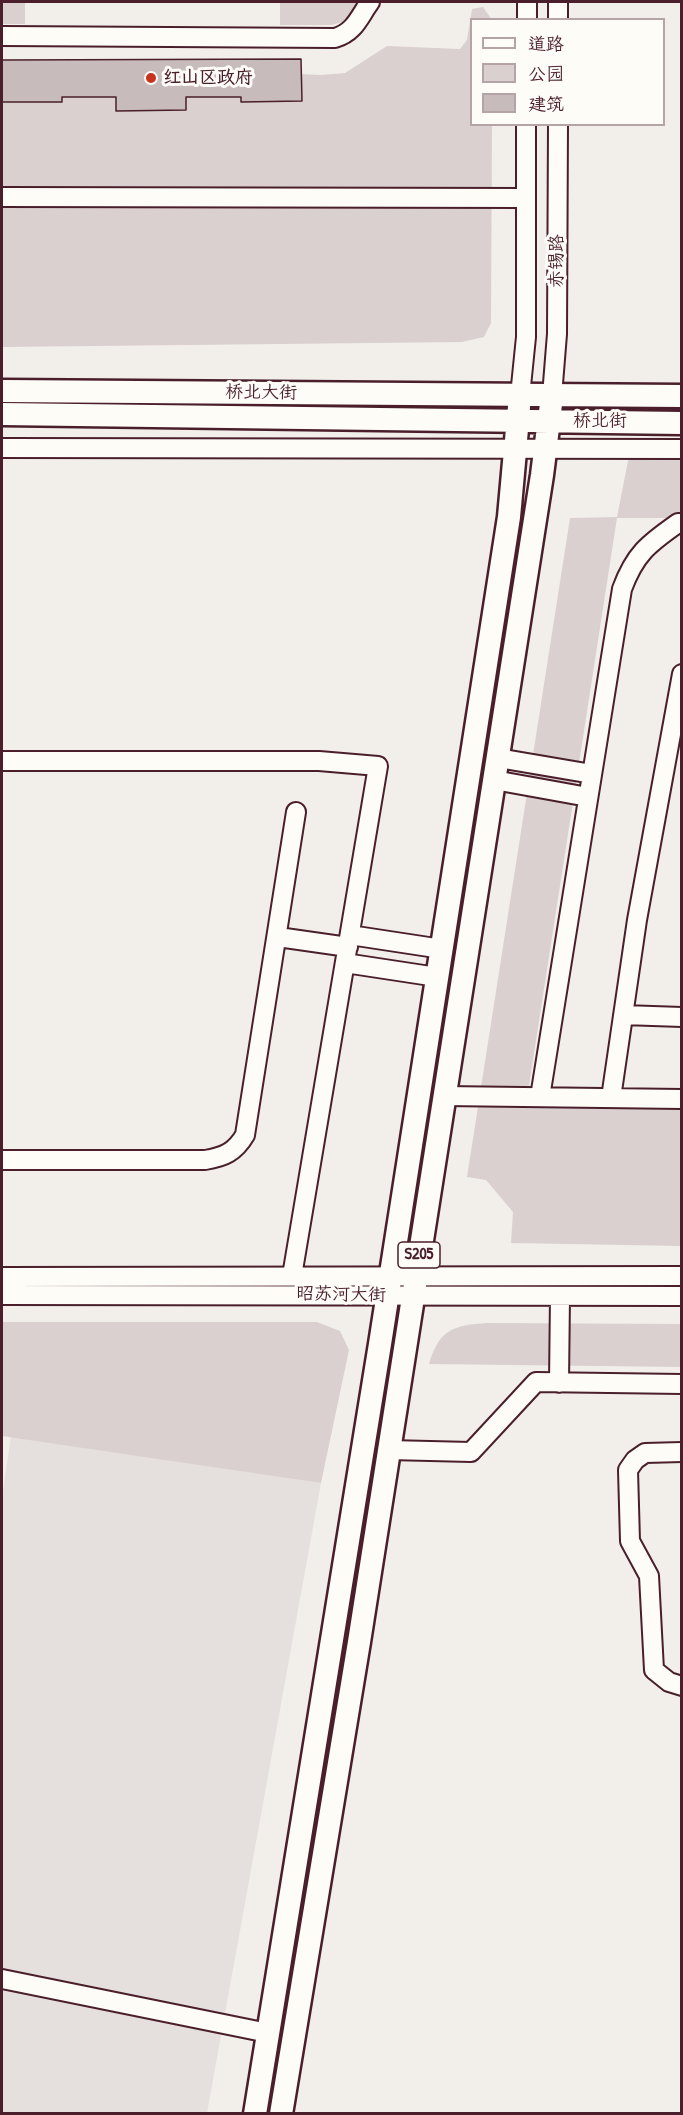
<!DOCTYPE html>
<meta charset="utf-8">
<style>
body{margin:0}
#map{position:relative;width:683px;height:2115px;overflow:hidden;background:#f2efeb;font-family:"Patrick Hand","LXGW WenKai TC",sans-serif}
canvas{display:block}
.frame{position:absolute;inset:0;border:3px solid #4a1f2b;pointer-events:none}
.legend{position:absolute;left:470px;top:18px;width:195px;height:108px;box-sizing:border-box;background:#fdfcf7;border:2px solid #b5a4a5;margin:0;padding:8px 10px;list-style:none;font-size:18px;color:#4a1f2b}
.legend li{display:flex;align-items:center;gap:12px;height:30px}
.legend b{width:30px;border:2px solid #b5a4a5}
</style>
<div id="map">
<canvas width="683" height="2115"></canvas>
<div class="frame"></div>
<ul class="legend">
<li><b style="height:8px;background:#fdfcf7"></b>道路</li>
<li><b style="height:16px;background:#d9d0cf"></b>公园</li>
<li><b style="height:16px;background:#c8bbbb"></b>建筑</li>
</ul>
</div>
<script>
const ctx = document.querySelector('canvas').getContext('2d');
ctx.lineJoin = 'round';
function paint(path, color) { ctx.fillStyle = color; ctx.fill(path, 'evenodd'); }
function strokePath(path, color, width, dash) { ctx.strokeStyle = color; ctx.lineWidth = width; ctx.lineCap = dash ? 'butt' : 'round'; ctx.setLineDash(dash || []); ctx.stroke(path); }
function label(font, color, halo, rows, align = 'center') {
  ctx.font = font + ' "Patrick Hand","LXGW WenKai TC",sans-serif'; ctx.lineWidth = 6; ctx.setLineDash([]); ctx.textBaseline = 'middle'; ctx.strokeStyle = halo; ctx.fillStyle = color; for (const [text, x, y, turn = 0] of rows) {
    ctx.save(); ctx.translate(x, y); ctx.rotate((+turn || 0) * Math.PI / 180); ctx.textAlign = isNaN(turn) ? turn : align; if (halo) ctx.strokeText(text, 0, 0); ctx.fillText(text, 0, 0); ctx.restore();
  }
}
const built = new Path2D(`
 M11 1436 321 1483 207 2113 2 2114V1497Z`);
const green = new Path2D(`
 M2 2H25V24H2Z
 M280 2H358L343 22 331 25H280Z
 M483 7 492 20H472V124L492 125 491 323 484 337 462 342 2 347V61L321 75 345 73 387 46 460 49 467 40 472 9Z
 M629 456 681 457V518H617L526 1105 681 1106V1246L511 1243 513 1212 486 1180 467 1177 570 518 617 517Z
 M2 1322H317L340 1331 349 1350 321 1483 2 1436Z
 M487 1323 681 1324V1367L429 1364C439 1330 453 1325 487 1323Z`);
const building = new Path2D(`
 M301 59 302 101 241 102V97H186V110L116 111V97H62V102H2V60Z`);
const minor = new Path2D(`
 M527 20V2
 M558 20V2
 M2 36 335 38C355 32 359 17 370 2
 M2 197 526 198
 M520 396 526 337V124
 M552 396 557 334 558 124
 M2 448 682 449
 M498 758 592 774
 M2 761H319L378 766 292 1276
 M494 780 588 797
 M350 935 442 949
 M278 937 348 947
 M345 963 437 977
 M623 1015 682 1017
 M444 1096 682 1099
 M540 1097 622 589C635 554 648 544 678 523H682
 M611 1098 637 920 682 674
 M2 1160H205C224 1157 235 1152 245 1135L296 812
 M2 1277 682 1276
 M2 1295 682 1296
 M559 1383 560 1296
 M389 1450 471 1452 536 1382 682 1384
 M682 1452 645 1453 635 1460 628 1470 630 1541 649 1576 654 1670 669 1682 682 1686
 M2 1979 268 2033`);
const major = new Path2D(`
 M2 391 682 396
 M2 414 682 423
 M255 2114 380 1344 509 517 520 396
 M281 2114 359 1642 542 475 552 396`);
const markers = [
 [151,78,6,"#c8321e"]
];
const shields = [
 [419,1255,42]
];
const shieldNames = [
 ["S205",419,1255]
];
const poiNames = [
 ["红山区政府",163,78]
];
const streetNames = [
 ["赤锡路",557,261,-90],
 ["桥北大街",261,393,1],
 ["桥北街",600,421],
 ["昭苏河大街",341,1295,1]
];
paint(built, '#e5dfdd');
paint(green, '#d9d0cf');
paint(building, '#c8bbbb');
strokePath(building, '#4a1f2b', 1.5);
strokePath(minor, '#4a1f2b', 22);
strokePath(major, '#4a1f2b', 27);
strokePath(minor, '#fdfcf7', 18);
strokePath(major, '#fdfcf7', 22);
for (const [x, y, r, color] of markers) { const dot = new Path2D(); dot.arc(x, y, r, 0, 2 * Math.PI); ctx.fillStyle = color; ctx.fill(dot); strokePath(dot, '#fdfcf7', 2); }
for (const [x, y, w] of shields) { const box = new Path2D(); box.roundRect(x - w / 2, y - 13, w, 26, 4.5); ctx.fillStyle = '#fdfcf7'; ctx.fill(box); strokePath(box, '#4a1f2b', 1.5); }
label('bold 16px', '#4a1f2b', null, shieldNames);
label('bold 18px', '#4a1f2b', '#fdfcf7', poiNames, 'left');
label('18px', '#4a1f2b', '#fdfcf7', streetNames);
</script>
